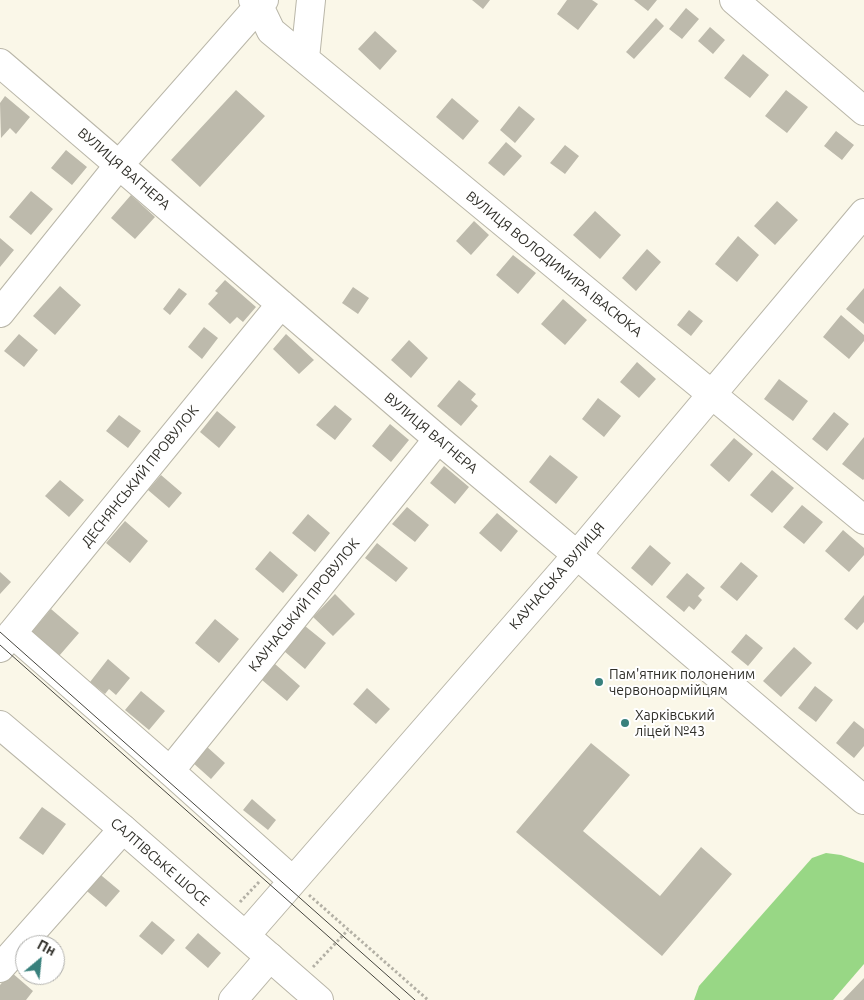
<!DOCTYPE html>
<meta charset="utf-8">
<style>
body{margin:0}
#map{position:relative;width:864px;height:1000px;overflow:hidden;background:#faf7e8;font-family:Ubuntu,sans-serif}
canvas{display:block}
.north{position:absolute;left:15px;top:935px;width:50px;height:50px;box-sizing:border-box;background:#fff;border:1px solid #acaca9;border-radius:50%;rotate:28deg;font-size:14px;font-weight:700;line-height:20px;text-align:center;color:#302f29}
.north::after{content:'';display:block;margin:auto;width:18px;height:22px;background:#38807c;clip-path:polygon(50% 0,100% 100%,50% 72%,0 100%)}
</style>
<div id="map">
<canvas width="864" height="1000"></canvas>
<div class="north">Пн</div>
</div>
<script>
const ctx = document.querySelector('canvas').getContext('2d');
ctx.lineJoin = 'round';
function paint(path, color) { ctx.fillStyle = color; ctx.fill(path, 'evenodd'); }
function strokePath(path, color, width, dash) { ctx.strokeStyle = color; ctx.lineWidth = width; ctx.lineCap = dash ? 'butt' : 'round'; ctx.setLineDash(dash || []); ctx.stroke(path); }
function label(font, color, halo, rows, align = 'center') {
  ctx.font = font + ' Ubuntu,sans-serif'; ctx.lineWidth = 4; ctx.setLineDash([]); ctx.textBaseline = 'middle'; ctx.strokeStyle = halo; ctx.fillStyle = color; for (const [text, x, y, turn = 0] of rows) {
    ctx.save(); ctx.translate(x, y); ctx.rotate((+turn || 0) * Math.PI / 180); ctx.textAlign = isNaN(turn) ? turn : align; if (halo) ctx.strokeText(text, 0, 0); ctx.fillText(text, 0, 0); ctx.restore();
  }
}
const green = new Path2D(`
 M826 853 841 855 864 863V964L833 1000H694L699 986 812 858Z`);
const building = new Path2D(`
 M472 0H490L483 9Z
 M567 0H592L598 4 578 30 557 14Z
 M634 0H657L648 11Z
 M686 8 699 19 682 39 669 29Z
 M656 18 664 26 634 59 626 52Z
 M710 27 725 40 713 54 698 41Z
 M375 31 397 51 380 70 358 49Z
 M743 54 769 75 750 98 724 78Z
 M236 90 265 116 200 187 171 160Z
 M786 90 808 107 787 133 765 116Z
 M5 96 30 117 16 134 10 128 1 138 0 103Z
 M452 98 479 121 463 140 436 117Z
 M519 106 535 119 515 143 500 130Z
 M836 131 854 145 842 160 824 146Z
 M506 142 522 156 504 176 488 163Z
 M565 145 579 156 565 174 550 163Z
 M66 150 87 167 72 185 51 168Z
 M31 191 53 209 31 235 9 217Z
 M131 195 155 217 135 239 111 218Z
 M777 201 798 220 775 245 754 226Z
 M595 211 621 235 600 259 573 235Z
 M474 221 489 235 471 255 456 241Z
 M738 236 759 255 737 282 715 264Z
 M0 238 14 250 0 267Z
 M647 249 661 262 636 291 622 278Z
 M513 255 536 273 518 294 496 275Z
 M225 280 256 307 243 322 237 317 230 324 208 304 218 293 215 291Z
 M60 286 81 305 55 335 33 316Z
 M353 287 369 298 358 314 342 303Z
 M179 288 187 294 170 315 163 309Z
 M864 288V324L846 309Z
 M563 299 587 320 565 345 541 324Z
 M689 310 703 321 691 336 677 325Z
 M841 315 864 335V341L849 359 823 337Z
 M204 327 218 338 202 359 188 347Z
 M19 334 38 350 24 367 4 351Z
 M286 334 314 360 299 374 273 349Z
 M409 340 428 358 411 378 391 360Z
 M637 362 656 379 639 398 620 382Z
 M779 379 808 401 793 421 764 399Z
 M459 380 476 394 471 400 478 406 461 426 437 406Z
 M598 398 621 416 604 437 582 419Z
 M335 405 352 419 335 440 316 425Z
 M217 411 236 427 219 448 200 432Z
 M834 412 849 424 827 451 812 439Z
 M119 415 141 431 128 448 106 431Z
 M390 424 409 440 391 462 372 446Z
 M864 437V479L863 480 842 464Z
 M734 438 753 454 729 482 710 465Z
 M550 455 578 477 556 504 529 482Z
 M444 466 469 487 455 504 430 483Z
 M772 470 794 488 772 513 750 495Z
 M161 475 182 493 169 508 148 490Z
 M60 480 84 500 69 517 45 496Z
 M802 505 823 522 804 544 783 527Z
 M407 507 429 525 415 542 392 524Z
 M497 513 518 531 501 552 479 533Z
 M308 514 330 533 315 552 292 533Z
 M125 521 148 541 130 563 106 543Z
 M843 530 864 548V555L849 572 825 551Z
 M377 543 408 568 396 582 365 558Z
 M650 545 671 563 652 586 631 568Z
 M270 551 298 575 283 593 255 569Z
 M741 562 758 576 737 601 720 587Z
 M0 572 11 582 0 594Z
 M687 573 705 588 698 596 702 600 694 610 689 606 684 612 666 597Z
 M335 594 355 614 333 636 313 617Z
 M864 595V622L857 630 844 619Z
 M51 609 79 633 59 656 31 633Z
 M215 619 239 639 219 663 195 643Z
 M305 626 326 643 305 669 284 651Z
 M746 634 763 648 748 666 731 652Z
 M794 647 812 663 781 697 763 681Z
 M108 659 130 678 116 695 109 689 105 694 90 682Z
 M275 664 300 686 287 701 262 680Z
 M815 686 833 700 816 722 798 708Z
 M367 688 390 709 376 724 353 704Z
 M141 691 165 711 149 730 125 710Z
 M854 721 864 729V746L854 758 836 743Z
 M591 743 630 775 583 831 660 896 701 847 732 874 662 956 516 832Z
 M206 746 225 763 211 779 192 762Z
 M252 799 276 820 268 830 243 810Z
 M42 807 66 824 43 855 19 838Z
 M96 871 120 891 106 907 82 887Z
 M152 921 175 940 162 955 139 936Z
 M198 933 221 953 208 968 185 948Z
 M11 972 33 991 26 1000H0V985Z
 M864 978V1000H843Z`);
const path = new Path2D(`
 M309 895 428 1000
 M240 902 260 881
 M313 967 348 930`);
const minor = new Path2D(`
 M253 0 259 6 271 31 864 520
 M734 0 864 111
 M305 58 311 0
 M0 63 438 439 577 555 864 800
 M0 313 119 165 264 0
 M12 633 170 771 293 881
 M0 648 281 304
 M170 771 438 439
 M246 935 577 555 864 213
 M0 968 123 829
 M233 1000 270 957`);
const major = new Path2D(`
 M0 725 123 829 319 1000`);
const tram = new Path2D(`
 M0 632 415 1000
 M0 645 400 1000`);
const markers = [
 [599,682,5,"#38807c"],
 [625,723,5,"#38807c"]
];
const streetNames = [
 ["ВУЛИЦЯ ВАГНЕРА",124,169,41],
 ["ВУЛИЦЯ ВОЛОДИМИРА ІВАСЮКА",554,264,39],
 ["ВУЛИЦЯ ВАГНЕРА",431,433,40],
 ["ДЕСНЯНСЬКИЙ ПРОВУЛОК",140,476,-51],
 ["КАУНАСЬКА ВУЛИЦЯ",557,576,-49],
 ["КАУНАСЬКИЙ ПРОВУЛОК",304,605,-51],
 ["САЛТІВСЬКЕ ШОСЕ",160,862,41]
];
const poiNames = [
 ["Пам'ятник полоненим",609,674],
 ["червоноармійцям",609,690],
 ["Харківський",635,715],
 ["ліцей №43",635,731]
];
paint(green, '#98d785');
paint(building, '#bdbaac');
strokePath(minor, '#b9b6a8', 30);
strokePath(major, '#b9b6a8', 30);
strokePath(path, '#b3b0a5', 3, [2.5, 2.5]);
strokePath(minor, '#fff', 28);
strokePath(major, '#fff', 28);
strokePath(tram, '#46453e', 1);
for (const [x, y, r, color] of markers) { const dot = new Path2D(); dot.arc(x, y, r, 0, 2 * Math.PI); ctx.fillStyle = color; ctx.fill(dot); strokePath(dot, '#fff', 2); }
label('14px', '#302f29', '#fff', streetNames);
label('14px', '#302f29', '#fff', poiNames, 'left');
</script>
